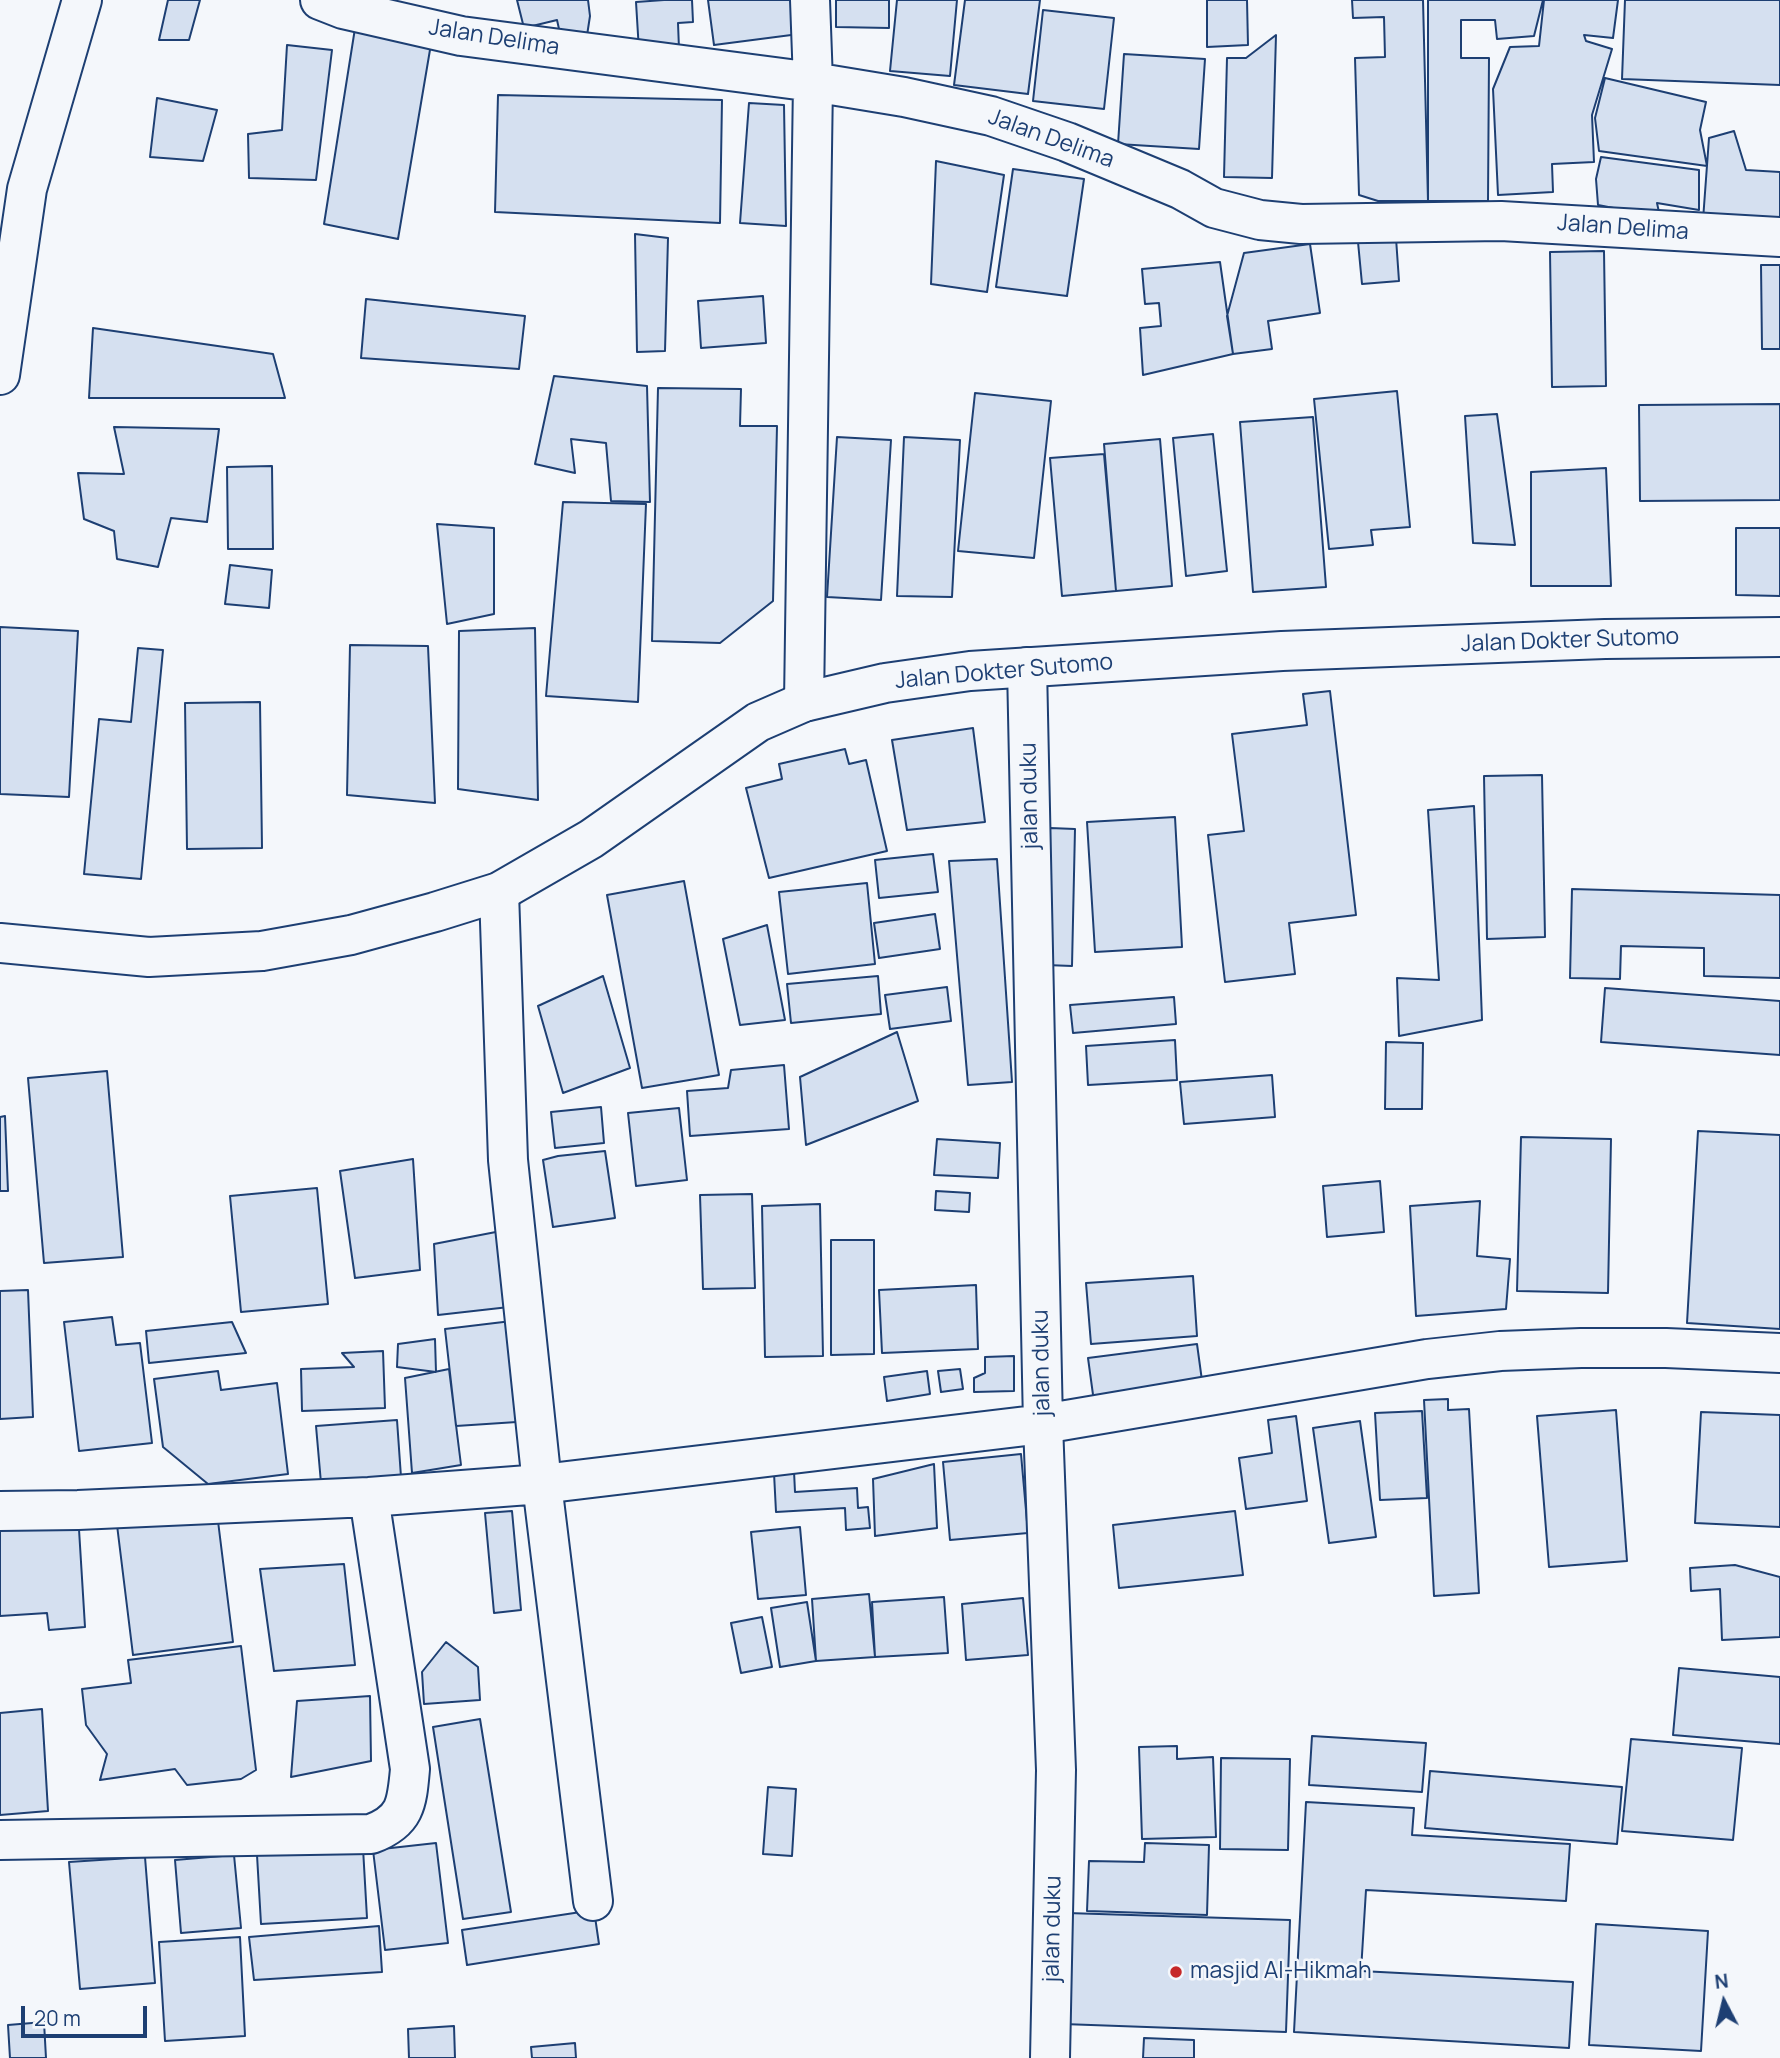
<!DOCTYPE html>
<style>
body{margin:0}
#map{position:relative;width:1780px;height:2058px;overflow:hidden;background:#f4f7fb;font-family:Manrope,sans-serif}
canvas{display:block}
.north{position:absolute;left:1689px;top:1967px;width:70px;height:70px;-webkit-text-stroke:5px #f4f7fb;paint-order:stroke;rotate:353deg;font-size:19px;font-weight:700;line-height:28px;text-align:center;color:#1d3f73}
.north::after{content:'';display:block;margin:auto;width:24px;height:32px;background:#1d3f73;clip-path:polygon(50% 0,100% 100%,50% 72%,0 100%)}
.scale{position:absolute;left:21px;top:2006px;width:126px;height:32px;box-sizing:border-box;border:4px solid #1d3f73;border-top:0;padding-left:9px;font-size:21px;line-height:24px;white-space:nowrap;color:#1d3f73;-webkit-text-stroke:5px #f4f7fb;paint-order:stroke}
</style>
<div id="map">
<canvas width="1780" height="2058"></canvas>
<div class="north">N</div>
<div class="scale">20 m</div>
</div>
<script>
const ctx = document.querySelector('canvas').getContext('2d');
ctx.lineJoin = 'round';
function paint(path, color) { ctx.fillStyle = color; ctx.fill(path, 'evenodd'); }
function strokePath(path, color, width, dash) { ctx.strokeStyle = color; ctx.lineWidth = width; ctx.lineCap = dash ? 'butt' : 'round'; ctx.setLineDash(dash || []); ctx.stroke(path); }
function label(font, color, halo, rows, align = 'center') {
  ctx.font = font + ' Manrope,sans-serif'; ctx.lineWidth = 5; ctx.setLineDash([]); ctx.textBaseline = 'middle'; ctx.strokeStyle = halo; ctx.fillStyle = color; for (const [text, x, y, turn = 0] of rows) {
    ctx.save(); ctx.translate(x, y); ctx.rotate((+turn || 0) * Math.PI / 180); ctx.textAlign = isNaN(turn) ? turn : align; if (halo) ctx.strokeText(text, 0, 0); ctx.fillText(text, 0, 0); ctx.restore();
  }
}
const building = new Path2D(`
 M168 0H200L189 40H159Z
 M517 0H588L590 16 586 42 561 38 557 20 524 28Z
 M664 0H692L693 22 678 23 679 49 639 51 636 2Z
 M708 0H795L799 34 714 45Z
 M836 0H889V28L836 27Z
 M897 0H957L950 76 890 71Z
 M965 0H1040L1028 94 954 85Z
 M1207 0H1247L1248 45 1207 47Z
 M1352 0H1423L1428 201H1378L1359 195 1355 58 1385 57 1384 17 1353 18Z
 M1428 0H1543L1534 36 1497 39 1495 20H1461V58H1489L1488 201H1428Z
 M1544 0H1618L1613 38 1584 35 1586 41 1612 49 1592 115 1594 162 1552 164 1553 192 1498 195 1493 89 1510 47 1539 46Z
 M1625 0H1780V85L1622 79Z
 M1043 10 1114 18 1104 109 1033 101Z
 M356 22 432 38 398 239 324 224Z
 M1276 35 1272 178 1224 177 1227 58H1246Z
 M287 45 332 50 316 180 249 178 248 134 282 130Z
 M1124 54 1205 59 1199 149 1118 144Z
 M1605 78 1706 102 1700 130 1707 166 1599 151 1595 118Z
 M498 95 722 100 720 223 495 212Z
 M157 98 217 110 203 161 150 157Z
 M749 103 784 105 786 226 740 223Z
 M1734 131 1746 170 1780 172V226L1703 220 1709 138Z
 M1601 157 1699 170V210L1657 203 1660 217 1598 205 1596 179Z
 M936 161 1004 175 987 292 931 284Z
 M1013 169 1084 179 1067 296 996 287Z
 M635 234 668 238 665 351 637 352Z
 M1396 238 1399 281 1362 284 1358 242Z
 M1310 244 1320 313 1268 321 1272 349 1233 354 1227 316 1244 253Z
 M1604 251 1606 386 1552 387 1550 252Z
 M1220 262 1233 354 1143 375 1140 328 1161 326 1159 303 1145 304 1142 269Z
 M1761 265H1780V349H1762Z
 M763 296 766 343 701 348 698 301Z
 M366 299 525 316 519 369 361 358Z
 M93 328 273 354 285 398H89Z
 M554 376 647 386 650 502 611 501 606 443 571 439 575 473 535 464Z
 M658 388 741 389 740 426H777L773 601 720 643 652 641Z
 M1397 391 1410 527 1371 530 1373 545 1329 549 1314 399Z
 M975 393 1051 401 1034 558 958 551Z
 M1780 404V500L1640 501 1639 405Z
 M1497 414 1515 545 1473 543 1465 416Z
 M1313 417 1326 587 1253 592 1240 422Z
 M114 427 219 429 207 522 171 518 158 567 117 559 114 531 84 519 78 473 124 474Z
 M1213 434 1227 571 1186 576 1173 438Z
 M837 437 891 440 881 600 827 597Z
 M904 437 960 440 952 597 897 596Z
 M1160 439 1172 586 1116 591 1104 444Z
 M1104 454 1116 591 1062 596 1050 458Z
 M272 466 273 549H228L227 467Z
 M1606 468 1611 586H1531V472Z
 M563 502 646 504 638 702 546 696Z
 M437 524 494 528V614L447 624Z
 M1736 528H1780V596L1736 595Z
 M230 565 272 570 269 608 225 604Z
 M0 627 78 631 69 797 0 794Z
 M535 628 538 800 458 789 459 631Z
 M350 645 428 646 435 803 347 795Z
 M138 648 163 650 141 879 84 874 99 719 131 722Z
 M1330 691 1356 915 1289 923 1295 974 1225 982 1208 835 1244 831 1232 734 1307 725 1303 694Z
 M260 702 262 848 187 849 185 703Z
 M973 728 985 822 907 830 892 740Z
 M845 749 849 764 866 760 887 851 769 878 746 788 782 779 779 764Z
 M1542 775 1545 937 1487 939 1484 776Z
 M1474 806 1482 1020 1399 1036 1397 978 1439 980 1428 810Z
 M1175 817 1182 947 1095 952 1087 822Z
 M1050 828 1075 829 1072 966 1046 965Z
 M933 854 938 892 879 898 875 860Z
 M997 859 1012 1082 968 1085 949 861Z
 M684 881 719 1075 642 1088 607 895Z
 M867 883 875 964 788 974 779 892Z
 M1572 889 1780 895V978L1704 976V948L1621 946 1620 979 1570 978Z
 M935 914 940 949 879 958 874 923Z
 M767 925 785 1020 740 1025 723 939Z
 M603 976 630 1068 563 1093 538 1006Z
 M878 976 881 1014 791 1023 787 984Z
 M947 987 951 1021 890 1029 885 995Z
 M1605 988 1780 1001V1055L1601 1042Z
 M1174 997 1176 1024 1073 1033 1070 1005Z
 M897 1032 918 1101 806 1145 800 1077Z
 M1175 1040 1177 1080 1088 1085 1086 1046Z
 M1386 1042 1423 1043 1422 1109H1385Z
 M784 1065 789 1129 690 1136 687 1091 728 1088 731 1070Z
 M107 1071 123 1257 44 1263 28 1078Z
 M1272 1075 1275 1117 1184 1124 1180 1082Z
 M601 1107 604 1143 555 1148 551 1112Z
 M679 1108 687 1180 636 1186 628 1113Z
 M5 1116 8 1191H0V1117Z
 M1698 1131 1780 1135V1329L1687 1323Z
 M1521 1137 1611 1139 1608 1293 1517 1291Z
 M937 1139 1000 1143 998 1178 934 1175Z
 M605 1151 615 1218 553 1227 543 1160 558 1156Z
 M413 1159 420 1270 355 1278 340 1171Z
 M1380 1181 1384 1232 1327 1237 1323 1186Z
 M317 1188 328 1304 241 1312 230 1196Z
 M936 1191 970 1193 969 1212 935 1210Z
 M752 1194 755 1288 703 1289 700 1195Z
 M1480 1201 1477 1256 1510 1259 1506 1309 1416 1316 1410 1206Z
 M820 1204 823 1356 765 1357 762 1206Z
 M501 1231 509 1307 438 1315 434 1244Z
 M831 1240H874V1354L831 1355Z
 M1193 1276 1197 1336 1091 1344 1086 1283Z
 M976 1285 978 1349 882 1353 879 1290Z
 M28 1290 33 1417 0 1419V1291Z
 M112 1317 116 1345 140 1343 152 1443 79 1451 64 1322Z
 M520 1320 532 1421 456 1426 445 1329Z
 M232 1322 246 1353 149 1363 146 1331Z
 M435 1339 436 1372 397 1367 398 1344Z
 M1197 1344 1203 1388 1094 1402 1088 1358Z
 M383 1351 385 1408 302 1411 301 1369 354 1367 342 1353Z
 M1014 1356V1391L974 1392V1378L985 1373V1357Z
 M449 1369 461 1465 412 1473 405 1378Z
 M960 1369 963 1389 941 1392 938 1371Z
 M218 1371 221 1390 277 1383 288 1474 208 1484 163 1447 154 1379Z
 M927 1371 930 1394 887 1401 884 1377Z
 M1448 1399V1410L1469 1409 1479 1593 1434 1596 1424 1400Z
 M1616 1410 1627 1561 1549 1567 1537 1416Z
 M1422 1411 1427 1498 1380 1500 1375 1413Z
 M1701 1412 1780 1415V1527L1695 1523Z
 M1296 1416 1307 1501 1246 1509 1239 1458 1272 1453 1268 1420Z
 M397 1420 401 1477 321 1483 316 1426Z
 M1360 1421 1376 1537 1329 1543 1313 1428Z
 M1021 1454 1028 1533 950 1540 943 1462Z
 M934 1464 937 1528 875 1536 873 1479Z
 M794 1471 795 1492 857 1488 858 1508 868 1507 870 1528 846 1530 845 1508 776 1512 774 1473Z
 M512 1511 521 1610 494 1613 485 1513Z
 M1235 1511 1243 1575 1119 1588 1113 1525Z
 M78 1513 85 1627 49 1630 47 1613 0 1616V1518Z
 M217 1513 233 1642 133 1655 117 1525Z
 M800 1527 806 1595 758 1599 751 1532Z
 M344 1564 355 1665 274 1671 260 1569Z
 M1735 1565 1780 1577V1637L1722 1640 1720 1589 1691 1591 1690 1568Z
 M869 1594 875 1657 816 1661 812 1599Z
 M944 1597 948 1653 875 1657 872 1602Z
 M1023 1598 1028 1655 966 1660 962 1604Z
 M807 1602 816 1661 780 1667 771 1608Z
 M762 1617 772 1667 741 1673 731 1623Z
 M446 1642 478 1667 480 1700 424 1704 422 1672Z
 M241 1646 256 1770 241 1779 187 1785 175 1769 100 1780 107 1754 86 1725 82 1689 131 1683 128 1660Z
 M1679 1668 1780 1677V1744L1673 1735Z
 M370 1696 371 1761 291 1777 297 1701Z
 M42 1709 48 1811 0 1815V1713Z
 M480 1719 511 1912 463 1919 433 1727Z
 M1312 1736 1426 1743 1422 1792 1309 1785Z
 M1631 1739 1742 1748 1733 1840 1622 1831Z
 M1177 1746V1759L1213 1757 1216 1837 1142 1839 1139 1747Z
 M1221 1758 1290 1759 1288 1850 1220 1849Z
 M1430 1771 1622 1787 1617 1844 1425 1828Z
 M768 1787 796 1789 792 1856 763 1854Z
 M1306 1802 1414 1808 1412 1835 1570 1844 1566 1901 1366 1890 1361 1971 1573 1982 1569 2048 1294 2032Z
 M436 1843 448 1943 385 1950 373 1850Z
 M1145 1843 1209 1845 1207 1915 1087 1911 1089 1861 1144 1862Z
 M363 1848 367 1918 261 1924 257 1855Z
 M234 1855 241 1928 181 1933 175 1860Z
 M145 1857 155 1983 80 1989 69 1862Z
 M594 1910 599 1944 467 1965 462 1930Z
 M1067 1913 1290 1920 1286 2032 1063 2024Z
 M1596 1924 1708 1931 1701 2051 1589 2045Z
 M379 1926 382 1972 254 1980 249 1937Z
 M240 1937 245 2036 165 2041 159 1942Z
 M44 2022 46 2058H10L8 2025Z
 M454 2026 455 2058H409L408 2029Z
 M1144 2038 1194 2040V2058H1143Z
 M575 2043 576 2058H532L531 2047Z`);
const minor = new Path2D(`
 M320 0 343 9 461 36 813 82 904 97 991 116 1067 142 1180 189 1214 208 1260 220 1301 224 1501 221 1780 237
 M0 375 27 189 82 0
 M1027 667 1043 1424 1056 1770 1050 2058
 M804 702 813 82 810 0
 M499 892 508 1160 542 1484 593 1901
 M0 1511 78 1510 369 1497 542 1484 1043 1424 1427 1359 1500 1351 1581 1348H1666L1780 1353
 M0 1840 371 1834C406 1821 407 1803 410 1769L369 1497`);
const secondary = new Path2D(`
 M0 943 149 957 262 951 351 935 435 912 499 892 591 839 758 722 804 702 885 683 970 671 1282 651 1605 639 1780 637`);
const markers = [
 [1176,1972,7,"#c62828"]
];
const streetNames = [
 ["Jalan Delima",494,38,9],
 ["Jalan Delima",1051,139,20],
 ["Jalan Delima",1623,228,4],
 ["Jalan Dokter Sutomo",1570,641,-2],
 ["Jalan Dokter Sutomo",1004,672,-5],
 ["jalan duku",1030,796,-91],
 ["jalan duku",1042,1363,-91],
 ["jalan duku",1053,1929,-89]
];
const poiNames = [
 ["masjid Al-Hikmah",1190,1972]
];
paint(building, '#d5e0f0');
strokePath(building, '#1d3f73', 2);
strokePath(minor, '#1d3f73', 42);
strokePath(secondary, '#1d3f73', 42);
strokePath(minor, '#f4f7fb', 38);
strokePath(secondary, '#f4f7fb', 38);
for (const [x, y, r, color] of markers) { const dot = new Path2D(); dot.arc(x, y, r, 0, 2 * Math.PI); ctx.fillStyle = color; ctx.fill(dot); strokePath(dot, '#f4f7fb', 2.5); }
label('23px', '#1d3f73', '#f4f7fb', streetNames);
label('23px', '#1d3f73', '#f4f7fb', poiNames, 'left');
</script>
